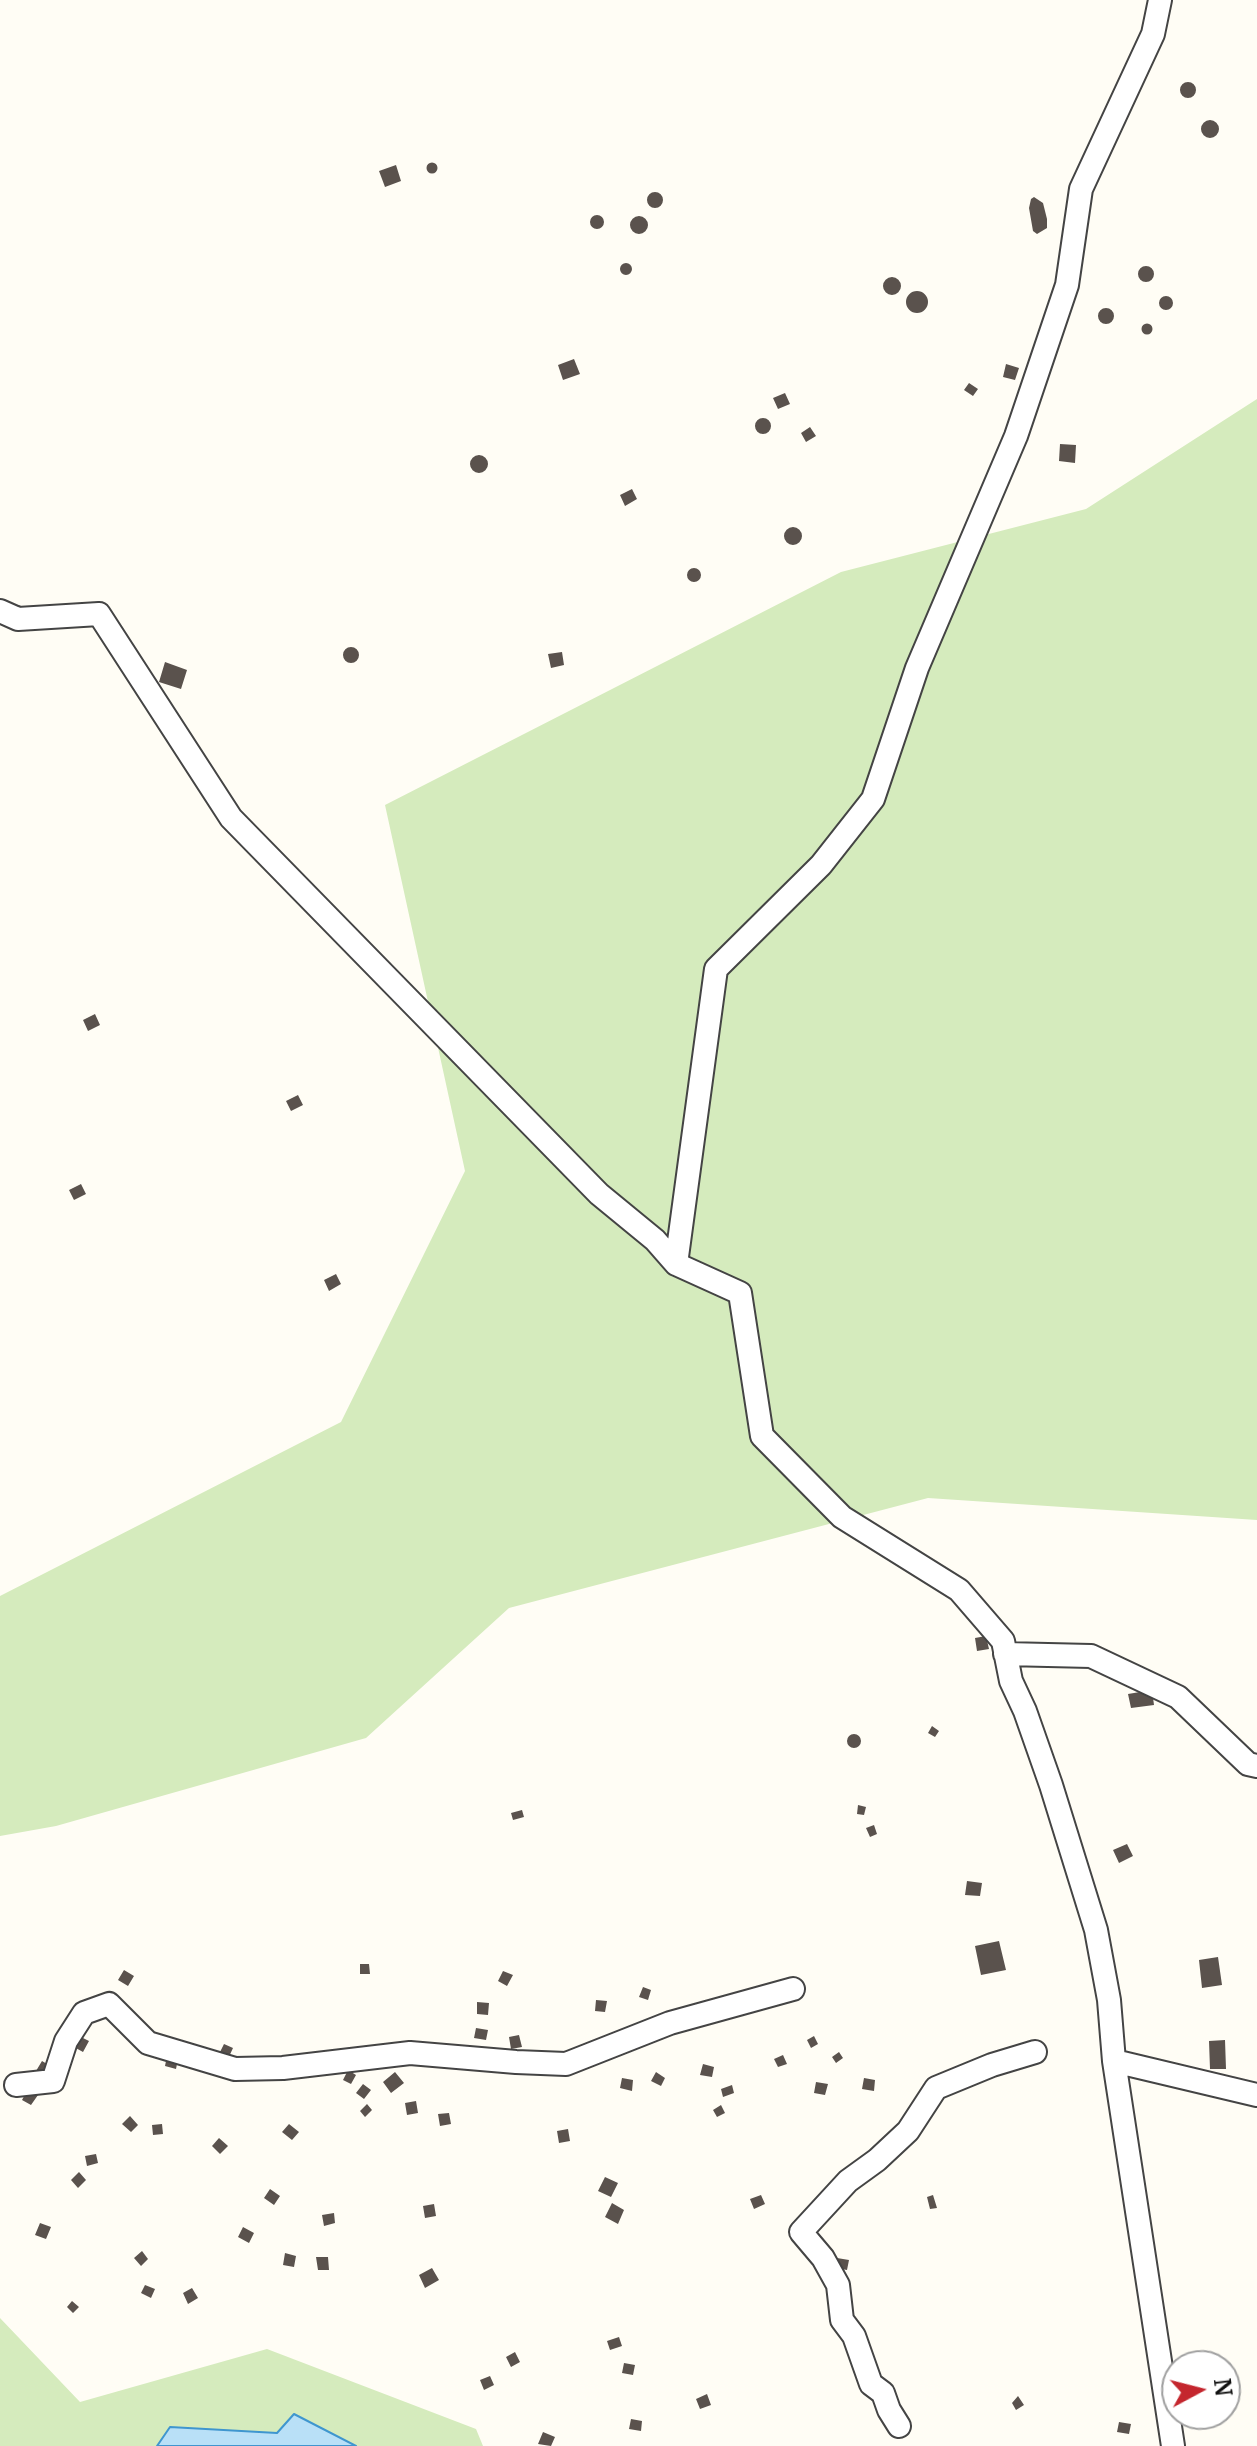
<!DOCTYPE html>
<style>
body{margin:0}
#map{position:relative;width:1257px;height:2446px;overflow:hidden;background:#fffdf5;font-family:Merriweather,serif}
canvas{display:block}
.north{position:absolute;left:1161px;top:2350px;width:80px;height:80px;box-sizing:border-box;background:#fff;border:2px solid #a0a0a0;border-radius:50%;rotate:83deg;font-size:22px;font-weight:700;line-height:32px;text-align:center;color:#111}
.north::after{content:'';display:block;margin:auto;width:28px;height:36px;background:#c4262e;clip-path:polygon(50% 0,100% 100%,50% 72%,0 100%)}
</style>
<div id="map">
<canvas width="1257" height="2446"></canvas>
<div class="north">N</div>
</div>
<script>
const ctx = document.querySelector('canvas').getContext('2d');
ctx.lineJoin = 'round';
function paint(path, color) { ctx.fillStyle = color; ctx.fill(path, 'evenodd'); }
function strokePath(path, color, width, dash) { ctx.strokeStyle = color; ctx.lineWidth = width; ctx.lineCap = dash ? 'butt' : 'round'; ctx.setLineDash(dash || []); ctx.stroke(path); }
const green = new Path2D(`
 M1257 399V1520L928 1498 509 1608 366 1738 56 1826 0 1836V1596L341 1422 465 1171 385 805 841 572 1086 509Z
 M0 2318 80 2402 267 2349 476 2429 483 2446H356L294 2414 277 2433 170 2427 157 2446H0Z`);
const water = new Path2D(`
 M294 2414 356 2446H157L170 2427 277 2433Z`);
const building = new Path2D(`
 M1180 90a8 8 0 1 1 16 0a8 8 0 1 1-16 0Z
 M1201 129a9 9 0 1 1 18 0a9 9 0 1 1-18 0Z
 M426.5 168a5.5 5.5 0 1 1 11 0a5.5 5.5 0 1 1-11 0Z
 M396 165 401 181 385 187 379 171Z
 M647 200a8 8 0 1 1 16 0a8 8 0 1 1-16 0Z
 M1034 197 1043 203 1047 219V228L1037 234 1033 231 1029 208 1031 199Z
 M590 222a7 7 0 1 1 14 0a7 7 0 1 1-14 0Z
 M630 225a9 9 0 1 1 18 0a9 9 0 1 1-18 0Z
 M620 269a6 6 0 1 1 12 0a6 6 0 1 1-12 0Z
 M1138 274a8 8 0 1 1 16 0a8 8 0 1 1-16 0Z
 M883 286a9 9 0 1 1 18 0a9 9 0 1 1-18 0Z
 M906 302a11 11 0 1 1 22 0a11 11 0 1 1-22 0Z
 M1159 303a7 7 0 1 1 14 0a7 7 0 1 1-14 0Z
 M1098 316a8 8 0 1 1 16 0a8 8 0 1 1-16 0Z
 M1141.5 329a5.5 5.5 0 1 1 11 0a5.5 5.5 0 1 1-11 0Z
 M574 359 580 374 563 380 558 365Z
 M1006 364 1019 368 1015 380 1003 377Z
 M969 383 978 389 973 396 964 390Z
 M785 393 790 404 778 409 773 398Z
 M755 426a8 8 0 1 1 16 0a8 8 0 1 1-16 0Z
 M810 427 816 436 806 442 801 433Z
 M1060 444 1076 445 1075 463 1059 461Z
 M470 464a9 9 0 1 1 18 0a9 9 0 1 1-18 0Z
 M632 489 637 499 625 506 620 495Z
 M784 536a9 9 0 1 1 18 0a9 9 0 1 1-18 0Z
 M687 575a7 7 0 1 1 14 0a7 7 0 1 1-14 0Z
 M343 655a8 8 0 1 1 16 0a8 8 0 1 1-16 0Z
 M562 652 564 665 551 668 548 654Z
 M165 662 187 670 181 689 159 682Z
 M95 1014 100 1025 88 1031 83 1020Z
 M298 1095 303 1105 291 1111 286 1101Z
 M81 1184 86 1194 74 1200 69 1190Z
 M336 1274 341 1284 329 1291 324 1280Z
 M986 1636 989 1649 977 1651 975 1638Z
 M1152 1690 1154 1705 1131 1708 1128 1694Z
 M932 1726 939 1731 935 1737 928 1733Z
 M847 1741a7 7 0 1 1 14 0a7 7 0 1 1-14 0Z
 M858 1805 866 1807 864 1815 857 1814Z
 M522 1810 524 1817 513 1820 511 1813Z
 M874 1825 877 1834 870 1837 866 1828Z
 M1127 1844 1133 1856 1119 1863 1113 1850Z
 M967 1881 982 1883 980 1896 965 1895Z
 M999 1941 1006 1970 981 1975 975 1946Z
 M1218 1957 1222 1985 1202 1988 1199 1960Z
 M360 1964H369L370 1974H360Z
 M124 1970 134 1976 128 1986 118 1980Z
 M503 1971 513 1975 507 1986 498 1981Z
 M643 1987 651 1990 648 2000 639 1997Z
 M596 2000 607 2001 605 2012 595 2011Z
 M477 2002 489 2003 488 2015 477 2014Z
 M476 2028 488 2030 486 2040 474 2038Z
 M519 2035 522 2047 511 2049 509 2037Z
 M79 2036 89 2041 83 2052 74 2047Z
 M814 2036 818 2044 811 2048 807 2040Z
 M1225 2040 1226 2069H1210L1209 2041Z
 M224 2044 233 2048 227 2061 218 2056Z
 M839 2052 843 2058 836 2063 832 2057Z
 M783 2055 787 2064 778 2067 774 2059Z
 M167 2056 178 2059 176 2069 165 2066Z
 M42 2061 52 2067 45 2077 36 2071Z
 M703 2064 714 2067 712 2077 700 2075Z
 M348 2070 356 2075 351 2084 343 2080Z
 M395 2072 404 2083 391 2093 383 2082Z
 M656 2072 665 2078 661 2086 651 2081Z
 M622 2078 633 2080 632 2091 620 2088Z
 M864 2078 875 2080 874 2091 862 2089Z
 M816 2082 828 2084 825 2095 814 2093Z
 M363 2084 371 2090 364 2099 356 2093Z
 M732 2085 734 2093 723 2097 721 2089Z
 M28 2089 38 2095 31 2105 22 2100Z
 M416 2101 418 2113 407 2115 405 2103Z
 M367 2104 372 2110 365 2117 360 2111Z
 M721 2105 725 2113 717 2117 713 2110Z
 M449 2113 451 2124 440 2126 438 2114Z
 M130 2116 138 2125 131 2132 122 2124Z
 M162 2124 163 2134 153 2135 152 2125Z
 M289 2124 299 2132 292 2140 282 2132Z
 M568 2129 570 2141 559 2143 557 2131Z
 M219 2138 228 2146 220 2154 212 2146Z
 M96 2154 98 2163 87 2166 85 2156Z
 M79 2172 86 2180 78 2188 71 2180Z
 M605 2177 618 2183 611 2197 598 2191Z
 M270 2189 280 2196 274 2205 264 2198Z
 M761 2195 765 2204 754 2209 750 2199Z
 M933 2195 937 2208 930 2209 927 2197Z
 M612 2203 624 2210 618 2224 605 2217Z
 M434 2204 436 2216 425 2218 423 2206Z
 M334 2213 335 2223 324 2226 322 2215Z
 M40 2223 51 2227 46 2239 35 2235Z
 M243 2227 254 2233 249 2243 238 2237Z
 M142 2251 148 2259 141 2266 134 2258Z
 M285 2253 296 2256 294 2267 283 2265Z
 M316 2257H328L329 2270H318Z
 M837 2258 849 2260 847 2270 836 2268Z
 M432 2268 439 2280 425 2288 419 2275Z
 M145 2285 155 2289 151 2298 141 2293Z
 M192 2288 198 2298 188 2304 183 2293Z
 M72 2301 79 2307 73 2313 67 2307Z
 M619 2337 622 2346 610 2350 607 2341Z
 M515 2352 520 2362 511 2367 506 2357Z
 M624 2363 635 2365 633 2375 622 2373Z
 M490 2376 494 2385 484 2390 480 2380Z
 M707 2394 711 2405 700 2409 696 2399Z
 M1018 2396 1024 2405 1016 2410 1012 2403Z
 M631 2419 642 2421 641 2431 629 2429Z
 M1119 2422 1131 2424 1129 2434 1117 2432Z
 M543 2432 555 2437 551 2446 538 2444Z`);
const minor = new Path2D(`
 M0 611 18 619 99 614 231 818 599 1194 655 1240 676 1264 740 1293 762 1436 842 1517 959 1590 1003 1641 1011 1681 1025 1711 1051 1785 1096 1930 1109 2000 1114 2061 1173 2446
 M676 1264 716 969 821 865 873 799 917 668 1016 436 1067 285 1081 189 1153 34 1160 0
 M1005 1654 1091 1656 1178 1697 1248 1764 1257 1766
 M1114 2061 1257 2095
 M16 2085 53 2081 66 2041 84 2013 109 2004 148 2043 235 2069 283 2068 410 2053 516 2062 566 2064 670 2023 793 1989
 M899 2426 889 2410 883 2393 871 2384 854 2336 842 2320 838 2285 823 2258 801 2232 848 2181 877 2160 908 2131 936 2088 992 2065 1035 2052`);
paint(green, '#d5ebbd');
paint(water, '#b9e0f7');
strokePath(water, '#3f96cf', 2);
paint(building, '#5a524d');
strokePath(minor, '#444', 26);
strokePath(minor, '#fff', 22);
</script>
